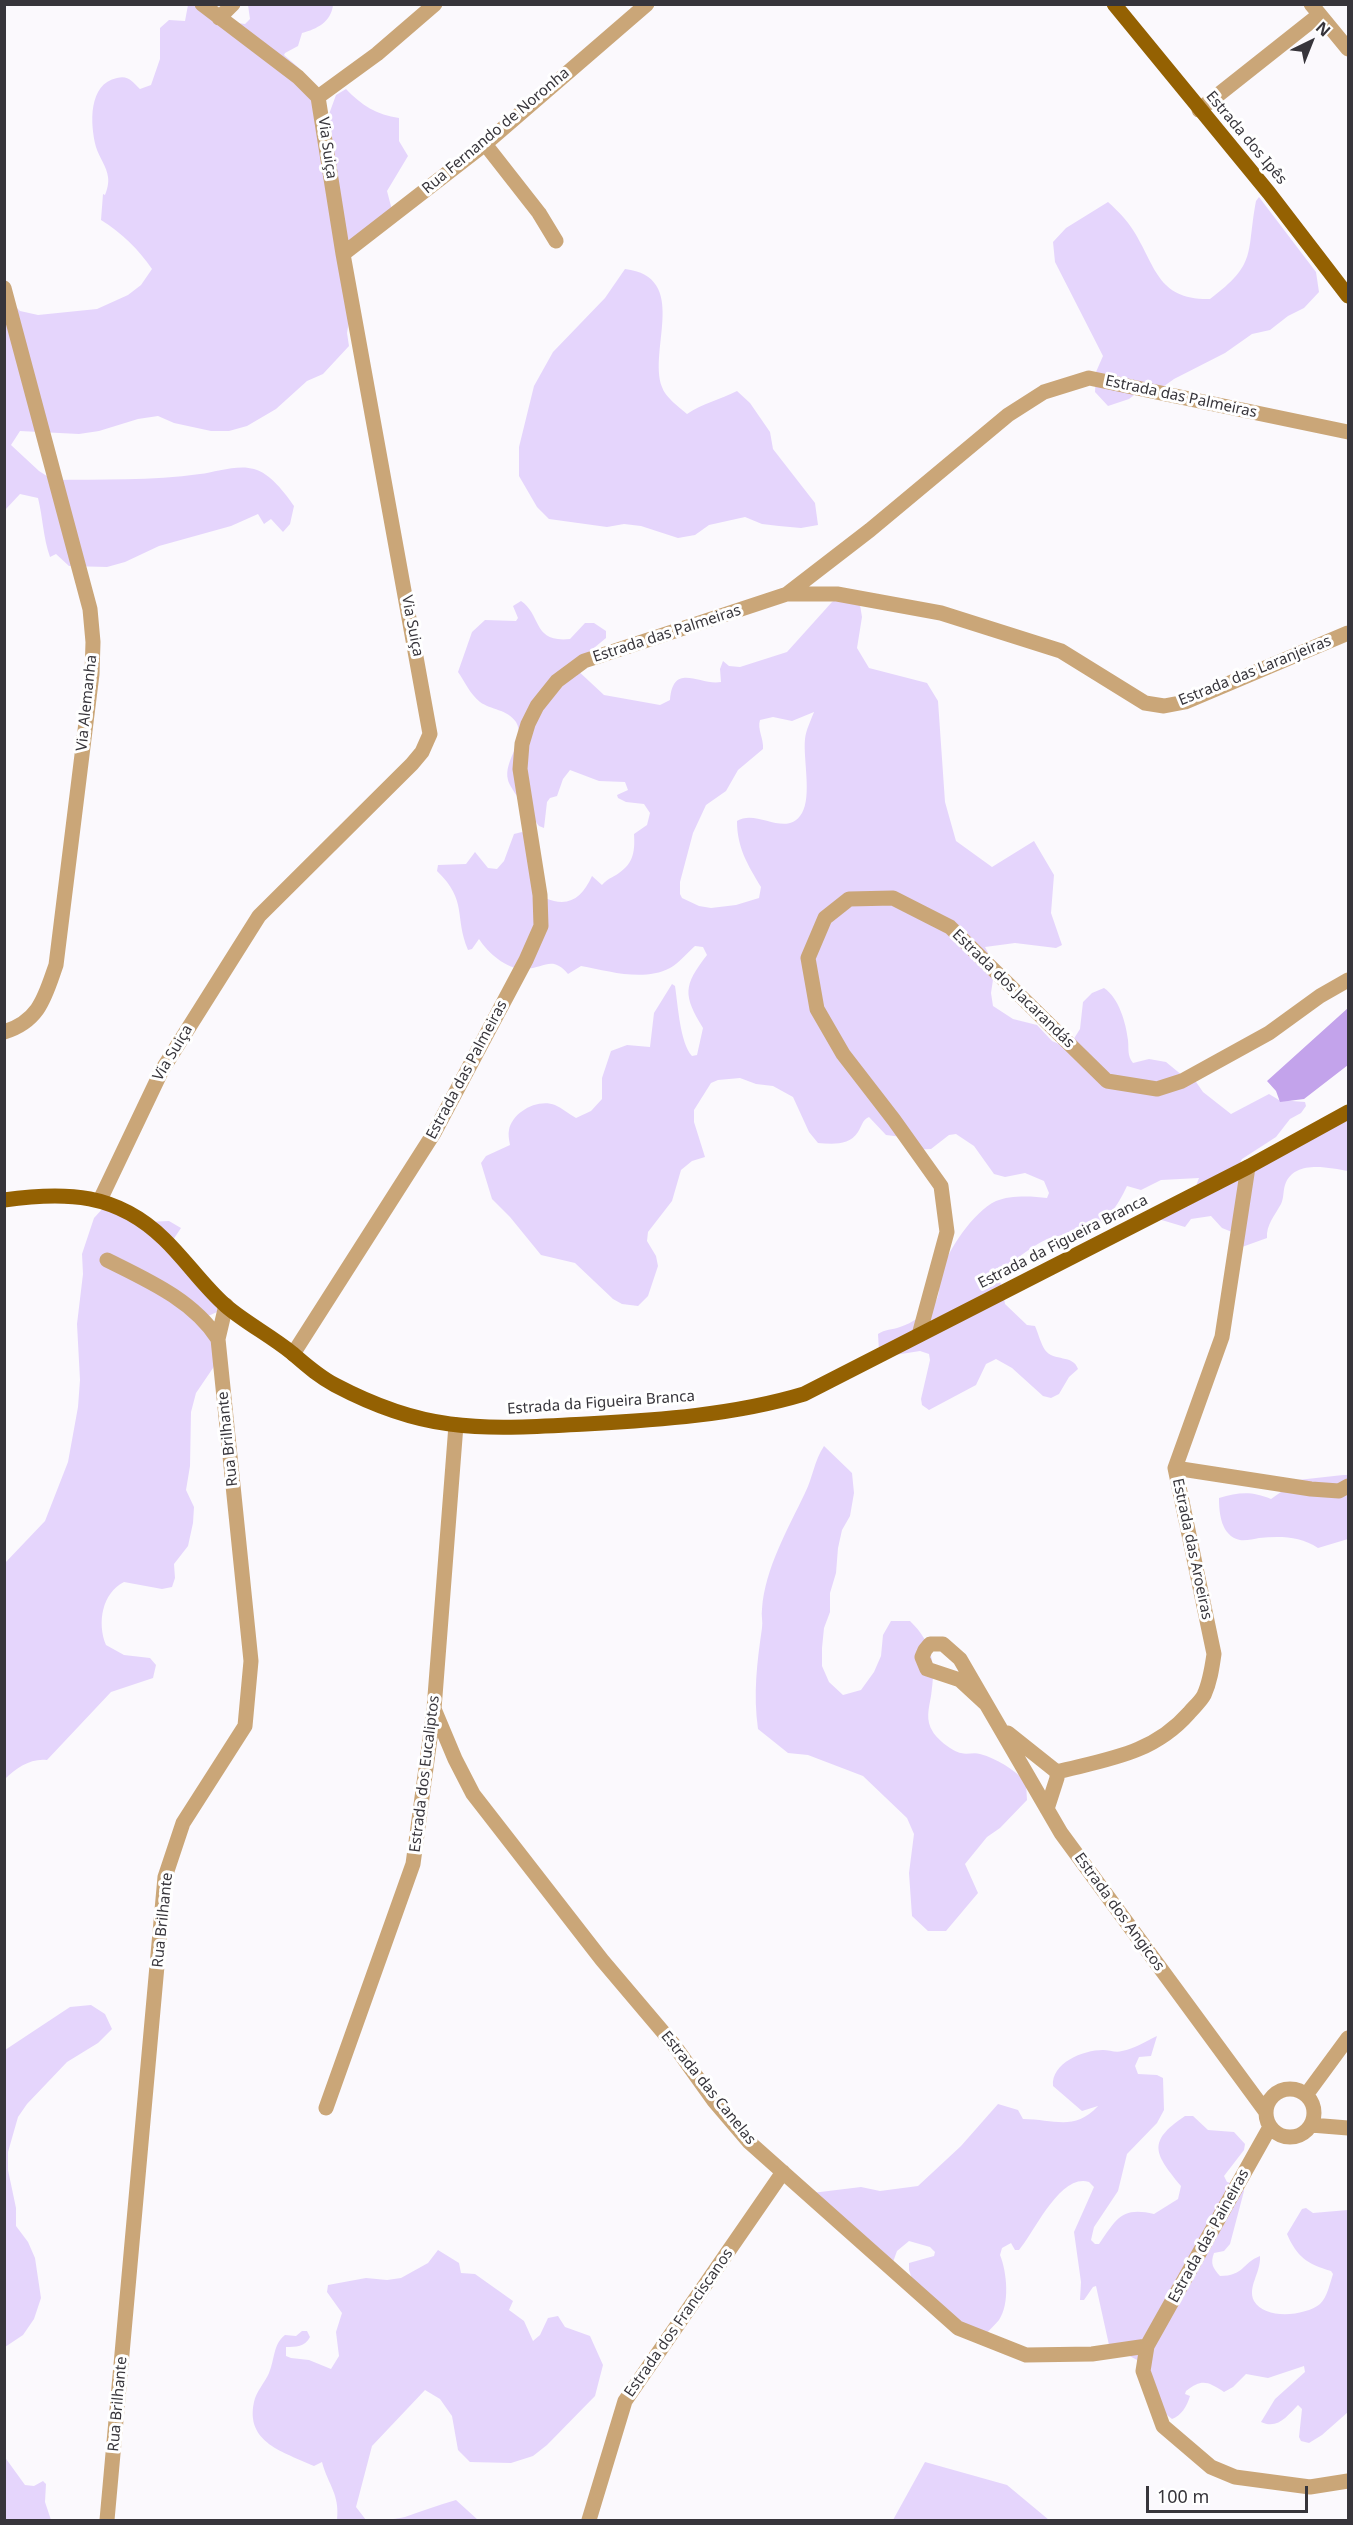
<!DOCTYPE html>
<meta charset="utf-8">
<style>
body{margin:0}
#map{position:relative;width:1353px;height:2525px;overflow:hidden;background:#fbf9fd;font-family:"Noto Sans",sans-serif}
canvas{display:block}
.frame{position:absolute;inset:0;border:6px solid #37353b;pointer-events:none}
.north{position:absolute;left:1281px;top:12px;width:60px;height:60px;-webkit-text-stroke:4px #fff;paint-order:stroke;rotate:43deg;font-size:16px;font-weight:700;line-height:24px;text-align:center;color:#37353b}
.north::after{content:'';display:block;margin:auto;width:21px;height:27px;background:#37353b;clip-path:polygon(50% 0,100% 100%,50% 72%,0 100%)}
.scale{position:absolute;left:1146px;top:2486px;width:162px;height:27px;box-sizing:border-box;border:3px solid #37353b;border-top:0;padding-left:8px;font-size:18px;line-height:21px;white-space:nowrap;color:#37353b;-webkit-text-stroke:4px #fff;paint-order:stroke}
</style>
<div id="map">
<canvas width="1353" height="2525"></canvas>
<div class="frame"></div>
<div class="north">N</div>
<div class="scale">100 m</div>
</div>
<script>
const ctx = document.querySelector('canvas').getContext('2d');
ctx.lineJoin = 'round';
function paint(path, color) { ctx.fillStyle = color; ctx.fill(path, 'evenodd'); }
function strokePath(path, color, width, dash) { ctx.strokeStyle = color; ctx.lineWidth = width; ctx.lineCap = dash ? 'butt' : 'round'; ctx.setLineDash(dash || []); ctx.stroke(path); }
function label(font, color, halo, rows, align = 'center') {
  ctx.font = font + ' "Noto Sans",sans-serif'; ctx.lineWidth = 6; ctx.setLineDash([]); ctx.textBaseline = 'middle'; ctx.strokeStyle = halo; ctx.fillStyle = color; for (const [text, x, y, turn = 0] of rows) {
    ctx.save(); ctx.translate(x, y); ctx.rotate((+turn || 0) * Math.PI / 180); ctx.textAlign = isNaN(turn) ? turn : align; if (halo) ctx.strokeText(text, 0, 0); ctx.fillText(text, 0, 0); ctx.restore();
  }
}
const green = new Path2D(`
 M188 5H209L238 23 245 24 250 19 248 5H333C331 22 317 29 302 33L298 46 285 53 284 55 299 68 324 118 328 117 336 95 346 89C361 105 377 115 399 118V141L408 156 387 191 392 210 352 249 350 263 352 303 347 333 349 346 323 374 307 381 276 409 247 426 229 431H211L174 423 158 416 138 419 99 431 79 434 20 431 11 445 39 471 53 480C101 479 152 481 200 474 215 472 239 464 254 469 270 473 285 493 294 506L290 524 283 532 271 519 264 524 258 514 231 526 159 546 125 562 107 567 69 566 56 554 50 557C43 537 43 518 38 498L20 494 5 510V296L20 311 38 315 97 309 128 295 141 285 152 269C139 250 122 233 101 220L103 194 105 195C107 190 109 183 108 177 107 167 99 157 96 147 90 124 88 84 117 78 128 75 132 81 140 89L151 85 160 59V28L169 20 185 21Z
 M1259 197 1316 272 1319 292 1304 308 1288 316 1270 330 1252 334 1225 353 1174 379 1160 389H1142L1129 399 1108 406 1095 392 1096 372 1103 356 1055 262 1053 242 1066 228 1108 202C1118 211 1126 219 1133 230 1156 266 1157 300 1210 299 1258 263 1246 254 1256 201Z
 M625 269C690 277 648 349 662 387 665 397 679 407 687 414 703 403 720 400 737 391L750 403 770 432 773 449 815 503 818 525 801 528 779 526 762 524 745 517 709 525 695 535 678 538 641 526 624 524 607 527 549 519 537 507 519 476V447L534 386 553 352 605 298Z
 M840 597 860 605 862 617 857 648 869 668 927 683 938 701 945 802 956 841 992 867 1034 841 1054 875 1051 913 1062 945 1056 948 1015 943 985 947 995 966 991 993 993 1006 1013 1019 1037 1025 1052 1041 1068 1048 1080 1029 1083 1002 1092 993 1104 988C1119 998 1126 1023 1128 1040 1129 1050 1127 1055 1133 1063L1149 1059 1166 1062 1183 1076 1194 1079 1203 1092 1231 1114 1269 1094 1279 1100 1305 1102 1306 1106 1301 1113 1290 1119 1276 1137 1242 1159 1240 1163 1348 1114V1171C1329 1168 1294 1159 1285 1185 1283 1191 1284 1198 1281 1204 1275 1215 1266 1225 1267 1238L1242 1247V1236L1222 1228 1211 1216 1191 1219 1185 1227 1155 1218 1196 1186 1199 1178 1161 1180 1141 1190 1127 1186C1118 1205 1106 1225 1084 1232 1072 1236 1058 1234 1047 1239 1029 1248 1014 1260 999 1275L1001 1285 998 1288 1002 1287 1005 1304 1027 1325 1035 1326C1038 1333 1041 1344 1045 1350 1054 1362 1073 1354 1078 1369L1069 1377 1059 1394 1051 1398 1043 1396 1012 1368 996 1359 986 1364 976 1385 929 1410 922 1405 921 1399 930 1360 929 1354 920 1351 882 1357 879 1351 878 1334C885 1329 892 1330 900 1327 912 1323 926 1314 934 1304 942 1293 937 1285 941 1273 948 1250 973 1212 996 1201 1010 1195 1032 1196 1047 1198L1049 1193 1044 1181 1025 1173 1005 1177 994 1174 974 1146 956 1134 949 1135 931 1149 911 1150 902 1137 886 1135 869 1117C862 1120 862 1126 858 1132 849 1146 832 1144 818 1143L809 1132 793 1097 773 1086 756 1084 740 1078 718 1080 711 1083 694 1110V1122L705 1157 692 1161 681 1170 672 1201 648 1232 647 1241 656 1256 658 1266 648 1296 638 1306 622 1304 613 1299 575 1263 541 1255 510 1217 492 1199 481 1163 486 1156 510 1145C509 1140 508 1134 509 1130 512 1112 538 1098 555 1105 562 1108 569 1114 576 1118L591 1111 602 1099V1078L611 1051 627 1045 650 1047 654 1013 672 984 675 986C678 1005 680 1043 692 1056L697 1055 703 1028C683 995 683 986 707 955L703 947 695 946C687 953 679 963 670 968 643 982 609 971 581 966L568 974C552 955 545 968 525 969 507 970 488 953 479 939L472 949 468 950C454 916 468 901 437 871L438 865 466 864 475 852 488 868 497 869 504 861 514 834 522 832 528 836 545 898C569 908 582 898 592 876L602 885C608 878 612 878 619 873 634 863 635 850 634 834L647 825 650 813 644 804 626 802 618 798 617 795 628 790 625 782 599 781 570 770 563 779 557 796 550 798 547 802 544 828 539 826C532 816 510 789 508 780 503 760 527 741 516 722 507 709 491 710 480 702 470 694 465 682 458 672L472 632 485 620 516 621 518 618 513 606 521 601C542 615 532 643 570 639L585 623H594L606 631V638L577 662 575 668 604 695 660 705 670 700C673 661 700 686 721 682L720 669 723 661 729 666 740 667 787 652 832 602ZM814 712C811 720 806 730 805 739 803 759 812 796 802 813 787 839 757 808 737 821 737 848 748 865 761 887L759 898 736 905 711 908 699 906 682 898 680 894V882L693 833 706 805 726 791 738 770 763 749C764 739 757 729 760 720L773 717 792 721Z
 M104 1207 147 1222 169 1221 181 1228 173 1240 219 1307 217 1312 206 1317 217 1358 213 1368 196 1393 191 1412 190 1466 186 1490 194 1507 193 1523 188 1546 174 1564 175 1578 172 1587 162 1589 124 1582C102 1593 97 1623 106 1645L124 1655 150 1658 156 1665 153 1678 111 1692 47 1760C31 1758 16 1768 5 1779V1563L45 1521 68 1462 78 1407 80 1380 77 1324 83 1274 82 1254 94 1218Z
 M824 1446 852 1473 854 1493 850 1516 842 1530 838 1548 836 1573 830 1593V1612L824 1628 822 1648V1666L829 1682 843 1695 861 1690 874 1672 881 1656 883 1635 891 1621H910C933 1643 936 1665 931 1696 929 1708 925 1720 933 1732 937 1739 953 1752 961 1753 967 1755 974 1752 980 1754 998 1759 1013 1769 1026 1782L1027 1800 1000 1828 987 1837 965 1864 978 1893 946 1931H928L912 1916 909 1873 914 1834 907 1818 863 1776 808 1755 788 1753 758 1729C753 1694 757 1662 762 1628 763 1622 761 1615 762 1609 765 1568 788 1529 805 1493 813 1477 814 1461 824 1446Z
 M1343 1475H1348V1539L1318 1548C1300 1536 1280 1536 1259 1538 1254 1539 1245 1541 1240 1540 1221 1536 1219 1513 1219 1498 1239 1492 1252 1491 1271 1499L1298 1480Z
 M91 2005 105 2014 112 2029 98 2043 67 2062 27 2104 18 2117 8 2152V2170L16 2208V2226L28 2242 35 2258 41 2298 34 2319 23 2335 5 2347V2050L70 2007Z
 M1157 2036 1151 2056 1139 2057 1135 2066 1138 2074 1157 2075 1163 2078 1164 2110 1157 2123 1127 2154 1118 2191 1094 2227 1091 2240 1095 2244H1099C1116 2220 1121 2206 1154 2214L1178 2199 1181 2186C1155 2154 1146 2142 1185 2116H1193L1208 2130 1234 2132 1245 2144 1244 2150 1224 2176 1227 2182 1242 2186 1244 2191 1230 2244 1224 2251 1214 2253C1210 2264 1213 2268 1220 2276 1244 2276 1242 2263 1260 2256 1261 2273 1247 2287 1254 2301 1265 2320 1305 2316 1320 2304 1327 2298 1330 2283 1333 2274L1331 2271C1307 2264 1297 2257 1287 2234L1302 2209 1306 2208 1313 2213 1348 2210V2412L1322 2435 1309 2443 1301 2441 1299 2437 1302 2409 1298 2405C1288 2415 1278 2430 1261 2422L1275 2399 1305 2372 1304 2366 1268 2378 1246 2374 1233 2387 1224 2392C1207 2381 1202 2379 1186 2391L1185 2394 1190 2396C1187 2406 1181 2416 1172 2419L1162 2411 1139 2361 1109 2345 1096 2286 1093 2287 1084 2300H1080L1081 2282 1074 2232 1094 2187 1089 2182C1060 2173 1034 2233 1019 2250H1015L1011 2243 1002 2248 1000 2255C1007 2272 1010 2304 999 2320 995 2325 990 2329 986 2334L963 2329 912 2279 909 2270V2263L934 2256 935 2252 930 2247 909 2241 897 2251 893 2262 812 2193 861 2187 880 2191 918 2186 961 2146 998 2104 1018 2110 1023 2119C1054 2119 1074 2132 1098 2106L1082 2111 1053 2086C1051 2063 1083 2050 1103 2050 1109 2050 1116 2053 1122 2051 1134 2049 1146 2041 1157 2036Z
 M438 2250 459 2263 461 2273 475 2274 513 2301 509 2310 524 2321 533 2341 540 2335 548 2318 558 2316 565 2327 590 2336 603 2365 595 2396 547 2445 533 2456 511 2463 470 2462 458 2450 452 2416 440 2399 425 2390 372 2446 356 2507 366 2520C378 2520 393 2520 405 2517 422 2511 438 2505 456 2500L478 2520H337C340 2494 328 2485 322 2462L314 2466C284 2452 245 2443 254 2402 256 2392 265 2382 269 2373 275 2359 273 2344 285 2335L296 2336 302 2331H307L310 2337C305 2347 296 2347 286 2347V2356L291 2358 309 2360 331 2369 339 2356 336 2332 342 2313 327 2292 328 2285 366 2278 387 2280 401 2278 428 2263Z
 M4 2456 25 2485 34 2486 43 2481 46 2484 45 2502 51 2520H5Z
 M925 2462 1007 2485 1049 2520H893Z`);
const water = new Path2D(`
 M1348 1008V1065L1304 1099 1280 1102 1276 1091 1267 1081Z`);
const minor = new Path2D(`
 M1311 4 1348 49
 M219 18 233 4
 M318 97 377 54 435 4
 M1199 110 1319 15
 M485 144 539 213 556 241
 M343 254 485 144 647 4
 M4 288 90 609 93 642 92 674 56 965C45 996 40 1021 4 1032
 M787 594H837L941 613 1061 651 1145 703 1164 706 1185 702 1348 633
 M100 1200 162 1070 259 916 412 764 422 752 430 734 343 254 318 97 298 77 202 4
 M107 1260C147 1280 193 1300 218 1339
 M919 1335 947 1232 941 1186 894 1120 843 1054 817 1009 808 958 825 918 849 899 893 898 950 927 1107 1081 1157 1089 1182 1081 1269 1033 1320 996 1348 980
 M293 1354 434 1133 526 960 541 926 540 895 520 769 522 744 528 724 537 706 557 681 584 661 787 594 870 530 1008 415 1044 392 1089 378 1348 432
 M1175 1468 1311 1489 1339 1491 1348 1486
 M986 1704 960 1680 927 1669 922 1657 925 1650 930 1644H943L960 1659 1061 1833 1266 2112
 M434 1709 455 1759 473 1794 602 1960 674 2045 714 2101 749 2142 958 2328 1026 2355 1092 2354 1147 2346
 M1008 1733 1057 1772
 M1057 1772C1108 1759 1153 1754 1189 1713 1194 1707 1201 1701 1204 1695 1210 1682 1212 1668 1214 1654L1175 1468 1222 1337 1248 1167
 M1047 1809 1057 1778V1772
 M1266 2113a24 24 0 1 1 48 0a24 24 0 1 1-48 0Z
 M1306 2095 1348 2038
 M326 2108 413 1864 434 1709 456 1425
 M1311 2125 1348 2128
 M1270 2127 1147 2346 1143 2371 1163 2426 1211 2467 1235 2477 1310 2487 1348 2481
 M107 2520 165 1877 183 1823 245 1726 251 1661 218 1339 226 1305
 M589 2520 625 2401 783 2172`);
const major = new Path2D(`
 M1114 4 1269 193 1348 296
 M4 1200C66 1191 117 1193 164 1239 186 1260 203 1286 226 1306 246 1323 271 1336 292 1353 306 1365 318 1376 335 1385 371 1404 410 1419 450 1424 495 1430 540 1426 586 1424 659 1420 734 1415 804 1394L1248 1167 1348 1112`);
const streetNames = [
 ["Rua Fernando de Noronha",496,131,-40],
 ["Estrada dos Ipês",1246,138,50],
 ["Via Suiça",327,148,82],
 ["Estrada das Palmeiras",1181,397,12],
 ["Via Suiça",412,626,79],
 ["Estrada das Palmeiras",667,634,-18],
 ["Estrada das Laranjeiras",1255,671,-22],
 ["Via Alemanha",87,703,-84],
 ["Estrada dos Jacarandás",1013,989,44],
 ["Via Suiça",173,1053,-59],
 ["Estrada das Palmeiras",467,1070,-62],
 ["Estrada da Figueira Branca",1063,1242,-27],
 ["Estrada da Figueira Branca",601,1403,-4],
 ["Rua Brilhante",228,1439,-96],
 ["Estrada das Aroeiras",1192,1549,78],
 ["Estrada dos Eucaliptos",425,1774,-83],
 ["Estrada dos Angicos",1119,1912,54],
 ["Rua Brilhante",163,1920,-84],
 ["Estrada das Canelas",708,2088,51],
 ["Estrada das Paineiras",1209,2236,-61],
 ["Estrada dos Franciscanos",679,2323,-55],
 ["Rua Brilhante",118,2404,-85]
];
paint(green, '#e5d5fc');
paint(water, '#c3a3eb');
strokePath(minor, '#caa678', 15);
strokePath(major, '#946102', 15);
label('15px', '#37353b', '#fff', streetNames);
</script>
